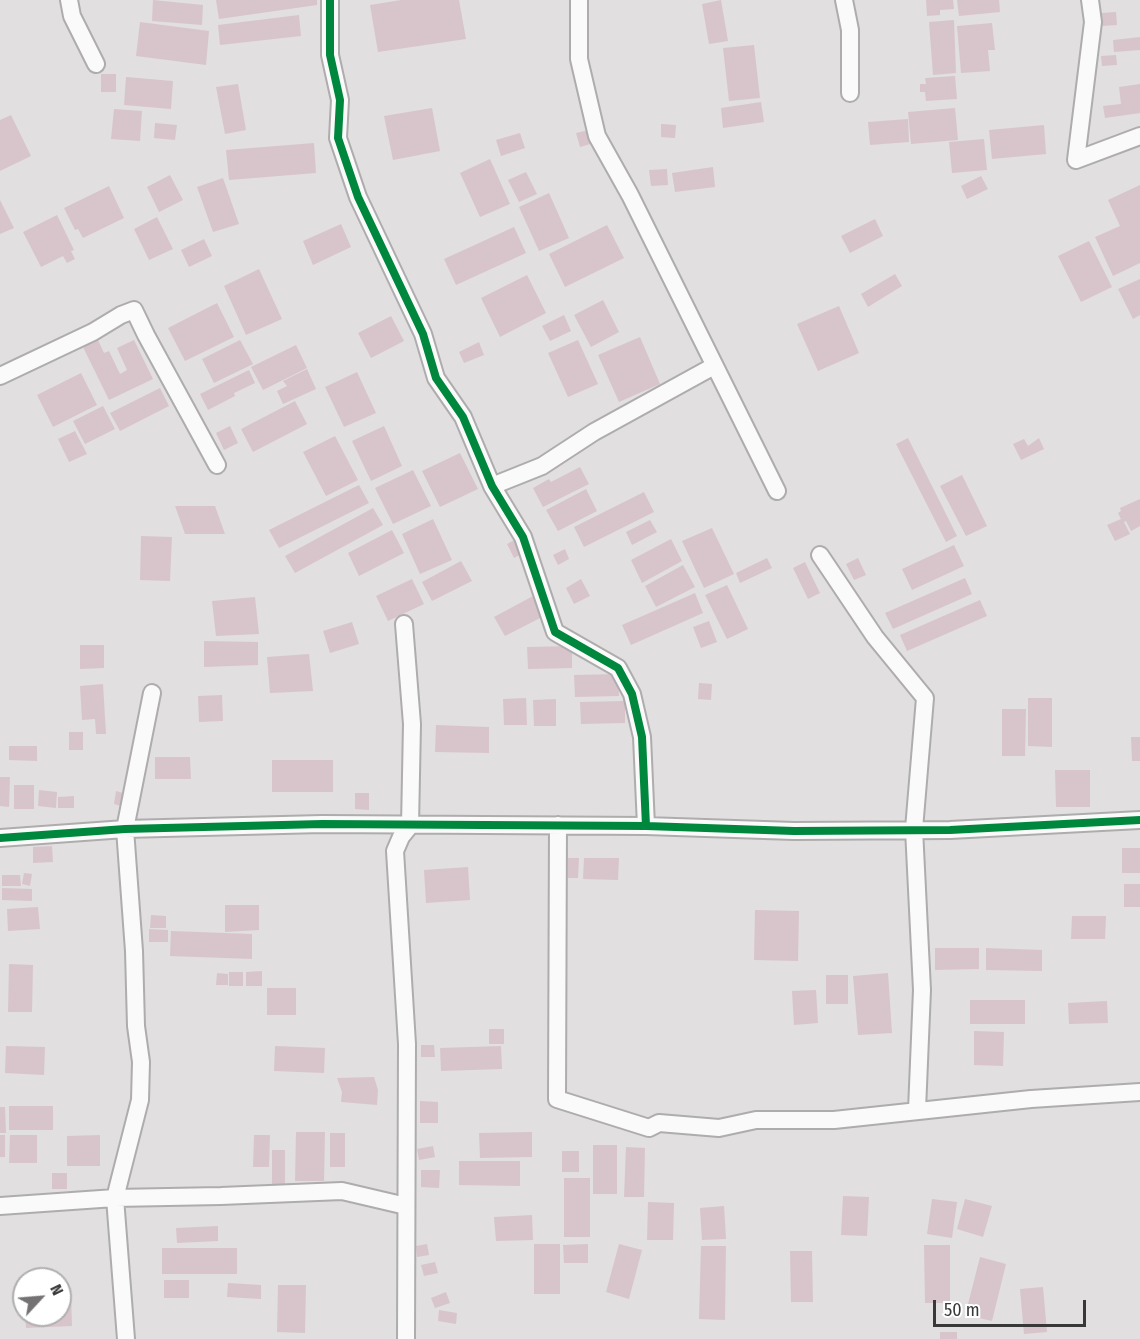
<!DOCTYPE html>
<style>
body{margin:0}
#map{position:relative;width:1140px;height:1339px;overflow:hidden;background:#e1dfe0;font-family:"Fira Sans Condensed",sans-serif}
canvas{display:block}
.north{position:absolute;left:12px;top:1267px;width:60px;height:60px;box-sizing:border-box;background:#fff;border:2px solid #b0afb0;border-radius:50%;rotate:64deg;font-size:16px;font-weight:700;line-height:24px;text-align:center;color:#393839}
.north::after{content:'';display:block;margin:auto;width:21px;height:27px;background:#747273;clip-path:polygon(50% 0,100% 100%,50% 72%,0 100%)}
.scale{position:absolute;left:933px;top:1300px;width:153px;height:27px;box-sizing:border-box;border:3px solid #393839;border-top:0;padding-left:8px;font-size:18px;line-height:21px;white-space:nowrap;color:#393839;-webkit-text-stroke:4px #fff;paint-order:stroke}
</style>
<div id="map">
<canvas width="1140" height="1339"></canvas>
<div class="north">N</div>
<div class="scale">50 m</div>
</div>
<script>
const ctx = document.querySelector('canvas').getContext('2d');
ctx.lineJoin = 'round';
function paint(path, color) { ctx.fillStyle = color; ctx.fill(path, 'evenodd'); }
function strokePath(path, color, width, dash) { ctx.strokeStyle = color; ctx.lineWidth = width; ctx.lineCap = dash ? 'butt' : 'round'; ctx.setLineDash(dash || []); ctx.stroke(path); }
const building = new Path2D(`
 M153 0 203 5 202 25 152 21Z
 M216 0H317V5L219 19Z
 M401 0H459L466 39 378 52 370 5Z
 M721 0 728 41 709 44 702 4Z
 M926 0H953L954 9 940 10V15L927 16Z
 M957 0H999L1000 12 959 16Z
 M1116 12 1117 25 1102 26 1101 13Z
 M299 15 301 36 220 45 218 25Z
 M954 20 956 73 933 75 929 22Z
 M140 22 209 31 206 65 136 56Z
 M992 23 995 50H988L990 71 961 73 957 26Z
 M1140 37V50L1114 52 1113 40Z
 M754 45 760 98 729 101 723 48Z
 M1116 55 1117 65 1102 66 1101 56Z
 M101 74H116V92H101Z
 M955 76 957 99 926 101 925 92H920V84H926L925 78Z
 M126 77 173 81 171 109 124 105Z
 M238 84 246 130 225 134 216 87Z
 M1140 84V113L1105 118 1103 106 1121 104 1119 87Z
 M761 102 764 122 723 128 721 108Z
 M432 108 440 151 393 160 384 116Z
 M955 108 958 140 911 144 908 112Z
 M114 109 142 111 140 141 111 139Z
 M11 115 31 156 0 171V120Z
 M908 119 909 142 870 145 868 122Z
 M155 123 177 125 175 140 154 138Z
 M661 124 676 125 675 138 661 137Z
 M1044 125 1046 154 992 159 989 130Z
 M594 129 597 142 580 147 576 133Z
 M520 133 525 148 501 156 496 140Z
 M984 139 987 170 952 173 949 142Z
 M314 143 316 173 229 180 226 150Z
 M490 159 510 204 480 217 460 173Z
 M713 167 715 187 675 192 672 173Z
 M667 169 668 185 651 186 649 170Z
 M526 172 537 194 519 202 508 180Z
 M170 175 183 200 159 212 147 187Z
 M981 176 988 189 967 199 961 186Z
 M223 178 239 224 213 232 197 187Z
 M1140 185V263L1113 276 1095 237 1120 226 1108 200Z
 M109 186 124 218 83 238 78 229 75 230 64 208Z
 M549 193 569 238 539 251 519 207Z
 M0 200 14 228 0 234Z
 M57 215 74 250 71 251 75 259 67 263 63 256 41 267 23 232Z
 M157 217 173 249 149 260 134 229Z
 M875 219 883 236 850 253 841 236Z
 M341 224 351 247 313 265 303 241Z
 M607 225 624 258 565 287 549 254Z
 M514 227 526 253 456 285 444 259Z
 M204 239 212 256 189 267 181 250Z
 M1089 241 1112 287 1081 302 1058 256Z
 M259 269 282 319 246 335 224 286Z
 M895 274 902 286 868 307 861 294Z
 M527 275 546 313 500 337 481 298Z
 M1140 279V315L1133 319 1118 289Z
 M603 300 619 332 591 347 574 315Z
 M217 303 234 337 185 361 168 328Z
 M839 306 859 353 818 371 797 324Z
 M564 315 571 331 550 341 542 326Z
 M391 316 404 341 371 358 358 333Z
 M640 337 660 384 619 402 598 355Z
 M98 340 104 353 109 351 120 374 127 370 117 348 134 340 153 379 109 400 83 347Z
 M240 340 253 364 214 383 202 359Z
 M578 340 598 384 568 397 548 353Z
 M479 342 484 355 464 363 459 352Z
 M296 345 307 368 263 390 251 367Z
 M307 369 316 389 283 404 277 391 287 386 283 381Z
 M249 370 255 383 234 393 235 396 208 410 200 394Z
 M357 372 376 413 344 427 325 387Z
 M81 373 97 405 53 427 37 395Z
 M160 388 169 406 120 431 110 413Z
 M295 401 307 424 253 452 241 429Z
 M103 406 115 429 85 444 73 421Z
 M230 426 238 443 224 450 216 433Z
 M384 426 402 466 371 481 352 441Z
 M75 431 87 454 69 462 58 439Z
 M335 436 358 480 326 496 303 452Z
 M908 438 957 536 946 542 896 444Z
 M1039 438 1044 449 1021 460 1013 444 1024 439 1028 446Z
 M460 453 478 489 440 507 422 471Z
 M580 467 589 484 543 507 533 488 549 479 551 482Z
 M413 470 431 506 393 524 375 488Z
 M962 475 987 526 966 536 940 486Z
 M359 485 369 503 279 548 269 530Z
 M586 489 597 511 558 531 546 510Z
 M644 492 654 512 584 547 574 527Z
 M1140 499V526L1131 531 1126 521 1124 522 1130 534 1115 541 1107 525 1121 519 1118 513 1121 511 1120 508Z
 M175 506H215L225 534H185Z
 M373 508 383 525 295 573 285 556Z
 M433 519 452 560 420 574 402 534Z
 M650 520 657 532 632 545 626 532Z
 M712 528 734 574 704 588 682 541Z
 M392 530 404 553 359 576 348 553Z
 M141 536 172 537 170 581 140 580Z
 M518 538 525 552 514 558 507 544Z
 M671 539 682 561 642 583 631 560Z
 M954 545 964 566 912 590 902 569Z
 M565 549 569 559 558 565 553 555Z
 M767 558 772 568 740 583 736 573Z
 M858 558 866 575 854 580 846 564Z
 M461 561 472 581 432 601 422 582Z
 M805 562 820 593 808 599 793 568Z
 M683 565 695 587 656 607 645 586Z
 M965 578 972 594 893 629 885 613Z
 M412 579 424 604 388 621 376 596Z
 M581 579 590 596 574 604 566 588Z
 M727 585 748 629 727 639 705 595Z
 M695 593 703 613 631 645 622 625Z
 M533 596 544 616 505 636 494 617Z
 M255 597 259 634 216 636 212 601Z
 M980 600 987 616 907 651 900 635Z
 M709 621 717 642 701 648 693 627Z
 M352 622 359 644 330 653 323 631Z
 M204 641 258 642V665L204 667Z
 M80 645H104V668L80 669Z
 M572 646V668L528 669 527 647Z
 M309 654 313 691 270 693 267 657Z
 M618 674 619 696 575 697 574 675Z
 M699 683 712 684 711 700 698 699Z
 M103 684 106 734H96L95 719 82 720 80 686Z
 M222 695 223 721 199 722 198 696Z
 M526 698 527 725H504L503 699Z
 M1028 698H1052V747L1028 746Z
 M556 699V726H534L533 700Z
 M625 701V723L581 724 580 702Z
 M1002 709H1026L1025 756H1002Z
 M436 725 489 727V753L435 752Z
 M69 732H83V750H69Z
 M1131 737H1140V761H1132Z
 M9 746H37V761L9 760Z
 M155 757H190L191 779H155Z
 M272 760H333V792H272Z
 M1055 770H1090V807H1056Z
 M0 777H10L9 807 0 806Z
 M14 785H34V809H14Z
 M39 790 57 792 56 808 38 806Z
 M116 791 123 793 121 806 114 804Z
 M355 793H369V810L355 809Z
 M74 796V808H58V797Z
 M52 846 53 862 33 863V847Z
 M1122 848H1140V873H1122Z
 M568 858H579L578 878H568Z
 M584 858H619L618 880 583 879Z
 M468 867 470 900 426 903 424 870Z
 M24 873 32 874 30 886 22 884Z
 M2 875H20L21 886H2Z
 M1124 884H1140V907H1124Z
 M2 888 32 889V901L2 900Z
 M225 905H259V930L225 932Z
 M38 907 40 929 8 931 7 909Z
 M755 910 799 911 798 961 754 960Z
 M151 915 166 916V928H150Z
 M1072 916H1106L1105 939H1071Z
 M149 929 168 930V942H149Z
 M171 931 252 934V959L170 956Z
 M935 948H979V969L935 970Z
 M986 948 1042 950V971L986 970Z
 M9 964 33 965 32 1012H8Z
 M262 971V986H246V972Z
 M229 972H243V986H229Z
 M217 973 228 974V985H216Z
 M888 973 892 1033 858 1035 853 976Z
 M826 975H848V1004H826Z
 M267 988H296V1015H267Z
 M816 990 818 1023 794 1025 792 991Z
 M970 1000H1025V1024H970Z
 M1107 1001 1108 1023 1069 1024 1068 1003Z
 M489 1029H504V1044H489Z
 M974 1031 1004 1032 1003 1066 974 1065Z
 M421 1045H434L435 1057H421Z
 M6 1046 45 1047 44 1075 5 1073Z
 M275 1046 325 1048 324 1073 274 1071Z
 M501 1046 502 1069 441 1071 440 1048Z
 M374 1077 378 1090 377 1105 341 1102 342 1092 337 1078Z
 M420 1101 438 1102V1123H420Z
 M9 1106H53V1130H9Z
 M0 1107H5L6 1133H0Z
 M296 1132H325L324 1181H295Z
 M532 1132V1157L480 1158 479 1133Z
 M330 1133H345V1167H330Z
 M0 1135H5V1157H0Z
 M10 1135H37V1163H9Z
 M100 1135V1166H67V1136Z
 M254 1135H270L269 1167H253Z
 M593 1145H617V1194H593Z
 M433 1146 435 1157 419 1160 417 1149Z
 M626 1147 645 1148 644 1197H624Z
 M272 1150H285V1188H272Z
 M562 1151H579V1172H562Z
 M459 1161H520V1186L459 1185Z
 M421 1170H440L439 1188 421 1187Z
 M52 1173H67V1189H52Z
 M564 1178H590V1237H564Z
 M843 1196 869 1197 867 1236 841 1235Z
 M932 1199 957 1202 952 1238 927 1234Z
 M965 1199 992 1206 983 1237 957 1229Z
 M648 1202 674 1203 673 1240H647Z
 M724 1206 726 1239 702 1240 700 1208Z
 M532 1215 533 1240 496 1241 494 1217Z
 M218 1226V1241L177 1243 176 1228Z
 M427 1244 429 1255 417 1257 416 1246Z
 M534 1244H560V1294H534Z
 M588 1244V1263H564L563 1245Z
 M619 1244 642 1250 629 1299 606 1292Z
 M924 1245H950V1303H925Z
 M701 1246H726L725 1320 699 1319Z
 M162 1248H237V1274H162Z
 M790 1251H812L813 1302H791Z
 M980 1257 1006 1264 992 1321 979 1318 980 1311 967 1308Z
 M435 1262 438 1273 424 1276 421 1265Z
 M164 1280H189V1298H164Z
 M228 1283 261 1285V1299L227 1297Z
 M278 1285H306L305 1333 277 1332Z
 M1043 1287 1047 1332 1024 1334 1020 1289Z
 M446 1292 450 1303 435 1308 431 1298Z
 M71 1293 72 1326 26 1328 25 1315H60V1294Z
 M439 1310 457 1313 456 1324 438 1321Z
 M940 1332H957V1339H940Z`);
const minor = new Path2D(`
 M69 0 72 16 96 64
 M330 0V55L340 100 338 138 358 197 423 334 436 378 463 417 492 486 523 537 555 632 618 668 632 694 642 737 646 826
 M579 0V59L597 136 630 195 777 491
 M844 0 850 30V93
 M1090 0 1093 22 1076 160 1140 136
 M0 376 93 332 121 315 134 310 146 335 217 465
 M492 486 542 466 594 432 714 366
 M820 555 875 637 925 698 914 829 922 990 917 1110
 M404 624 412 724 410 826 401 837 395 851 407 1044 406 1339
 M558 825 557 1099 649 1128 659 1123 719 1128 756 1120H834L1031 1099 1140 1092
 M0 838 125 829 322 824 646 826 794 831 950 830 1140 820
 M0 1206 115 1198 221 1196 342 1191 406 1206
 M126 1339 115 1198 140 1100 141 1062 136 1026 134 951 125 829 152 693`);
const cycleway = new Path2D(`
 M330 0V55L340 100 338 138 358 197 423 334 436 378 463 417 492 486 523 537 555 632 618 668 632 694 642 737 646 826
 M0 838 125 829 322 824 646 826 794 831 950 830 1140 820`);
paint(building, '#d8c5cb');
strokePath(minor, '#aeacad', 20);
strokePath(minor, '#fafafa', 16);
strokePath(cycleway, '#00873e', 8);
</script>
